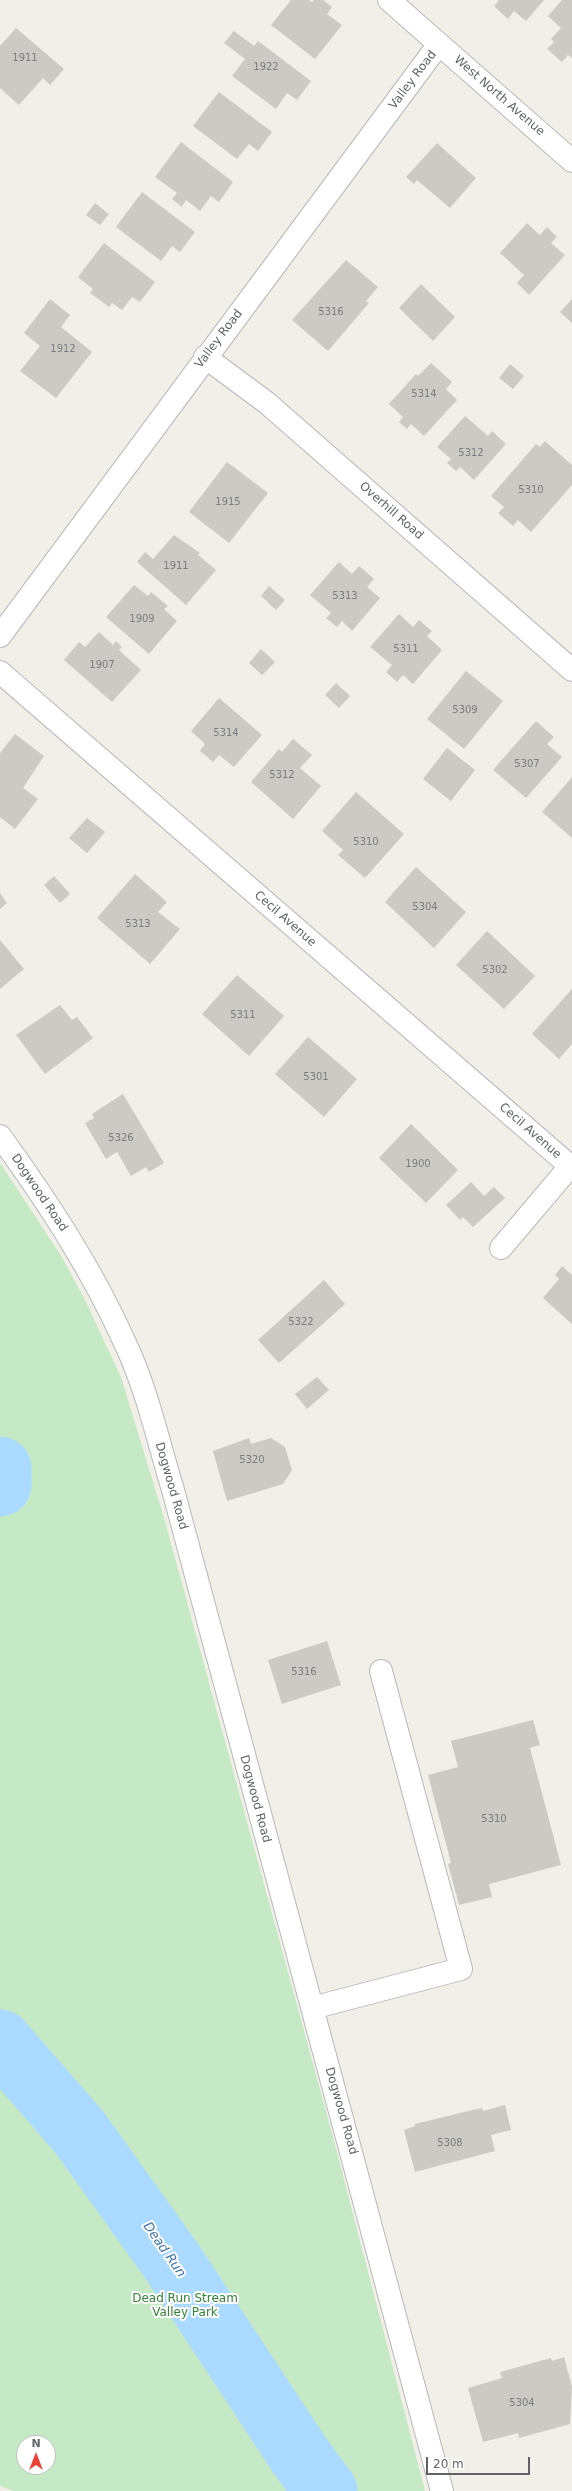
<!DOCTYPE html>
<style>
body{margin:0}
#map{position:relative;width:572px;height:2491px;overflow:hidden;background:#f1efe8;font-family:"DejaVu Sans",sans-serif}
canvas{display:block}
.north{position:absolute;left:16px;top:2435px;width:40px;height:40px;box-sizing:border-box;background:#fff;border:1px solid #bfc1c3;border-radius:50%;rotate:0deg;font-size:11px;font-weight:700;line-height:16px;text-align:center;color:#5f6368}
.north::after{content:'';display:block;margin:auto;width:14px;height:18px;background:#ea4335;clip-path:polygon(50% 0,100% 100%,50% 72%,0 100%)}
.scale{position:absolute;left:426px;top:2457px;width:104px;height:18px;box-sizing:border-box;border:2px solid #5f6368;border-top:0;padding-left:5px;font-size:12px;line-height:14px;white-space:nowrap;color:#5f6368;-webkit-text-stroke:3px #fff;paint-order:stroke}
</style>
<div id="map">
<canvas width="572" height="2491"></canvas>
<div class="north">N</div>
<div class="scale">20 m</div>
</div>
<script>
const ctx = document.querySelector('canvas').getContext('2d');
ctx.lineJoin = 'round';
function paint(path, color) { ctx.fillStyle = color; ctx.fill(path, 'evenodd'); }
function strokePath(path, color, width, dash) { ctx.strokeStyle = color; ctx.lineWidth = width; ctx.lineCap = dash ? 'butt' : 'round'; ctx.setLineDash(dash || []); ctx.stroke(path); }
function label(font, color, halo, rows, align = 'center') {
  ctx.font = font + ' "DejaVu Sans",sans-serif'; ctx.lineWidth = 4; ctx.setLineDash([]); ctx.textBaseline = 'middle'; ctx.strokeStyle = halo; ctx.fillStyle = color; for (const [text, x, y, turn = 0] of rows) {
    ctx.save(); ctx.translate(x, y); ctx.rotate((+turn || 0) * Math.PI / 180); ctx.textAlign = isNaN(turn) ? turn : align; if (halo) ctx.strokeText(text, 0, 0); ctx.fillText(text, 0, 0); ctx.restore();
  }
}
const green = new Path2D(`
 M0 1163 60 1254 84 1298 121 1377 166 1525 334 2141 425 2491H13L0 2486ZM24 2443H48V2467H24Z`);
const river = new Path2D(`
 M0 1468V1485
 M0 2041 80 2133 173 2263 300 2456 326 2491`);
const building = new Path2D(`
 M291 0H309L312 2 314 0H323L332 7 327 14 342 25 315 59 271 25Z
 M499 0H544L526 21 514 11 508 19 494 6Z
 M562 0H572V58L568 55 562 62 547 49 554 42 551 39 561 28 548 16Z
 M16 28 64 69 50 85 43 78 19 105 0 88V46Z
 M234 31 254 46 258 41 311 81 297 100 287 93 276 109 232 76 245 59 224 43Z
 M219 92 272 132 258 151 249 144 237 159 193 126Z
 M181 142 233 182 219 202 211 196 200 211 186 200 182 207 172 199 177 193 155 177Z
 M437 143 476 178 450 208 417 180 414 184 406 177Z
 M142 192 195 232 180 252 172 246 161 261 116 227Z
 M95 203 109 214 100 225 86 215Z
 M527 223 540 235 547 227 557 237 551 243 565 255 529 295 517 283 524 275 500 253Z
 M104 243 155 282 140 302 132 297 122 310 112 303 109 307 90 293 93 289 78 277Z
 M346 260 378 287 366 301 369 303 328 351 292 320Z
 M421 284 455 317 433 341 399 308Z
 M50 299 70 315 61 327 92 352 56 398 20 371 40 346 24 333Z
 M572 299V323L560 312Z
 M431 363 452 382 446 389 457 400 424 436 411 424 407 429 399 422 403 417 389 404 416 374 418 376Z
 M510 364 524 376 513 389 499 378Z
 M465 416 488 436 492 431 506 444 474 480 460 467 456 471 447 463 451 459 437 447Z
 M545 441 572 465V485L531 532 518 520 513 526 498 513 504 507 491 496 536 444 540 447Z
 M227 462 268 493 229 543 189 512Z
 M174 535 200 553 198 555 216 570 186 605 137 562 145 552 153 559Z
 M339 562 352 574 359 566 374 579 367 587 380 598 352 631 342 621 337 627 326 618 331 613 310 595Z
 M134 585 148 596 151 592 168 606 164 609 177 621 149 654 106 617Z
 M269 586 285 600 276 610 261 596Z
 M399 614 413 627 419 620 432 631 427 636 442 650 413 684 403 675 397 682 386 672 392 665 370 647Z
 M99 632 113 645 116 641 122 647 119 650 141 670 112 702 64 660 79 642 85 647Z
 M261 649 275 662 262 675 249 663Z
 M466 671 503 701 464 749 427 719Z
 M336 683 350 696 339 708 325 695Z
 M219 698 262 735 234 767 219 755 213 762 200 751 205 744 191 731Z
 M536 721 554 737 547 744 562 757 526 798 493 770Z
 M15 734 44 756 23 788 38 799 15 829 0 817V753Z
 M293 739 312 755 300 768 321 786 293 819 251 782 279 749 282 752Z
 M447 748 475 770 451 801 423 779Z
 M572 777V838L542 812Z
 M356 792 404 834 365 878 338 855 343 850 322 831Z
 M87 818 105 832 87 853 69 838Z
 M416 867 466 912 434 948 385 902Z
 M135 874 167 902 158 912 180 929 150 964 97 918Z
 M54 876 70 894 60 903 44 885Z
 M0 893 7 903 0 909Z
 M487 931 535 976 504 1009 456 965Z
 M0 940 24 969 0 989Z
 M237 975 284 1016 249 1056 202 1014Z
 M572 989V1044L559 1059 532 1034Z
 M60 1005 72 1020 77 1017 93 1038 45 1074 16 1035Z
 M308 1037 357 1079 324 1117 275 1074Z
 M123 1094 164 1163 149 1172 146 1167 131 1176 117 1152 106 1159 85 1123 94 1118 92 1114Z
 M411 1124 458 1170 426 1203 379 1158Z
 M471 1182 484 1196 494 1187 505 1198 473 1227 463 1217 460 1220 446 1205Z
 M562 1266 572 1275V1324L543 1298 559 1279 555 1275Z
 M324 1280 345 1304 279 1363 258 1340Z
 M317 1377 329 1390 307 1409 295 1394Z
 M249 1438 251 1444 271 1438 285 1447 292 1470 283 1484 227 1501 213 1451Z
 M327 1641 341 1685 282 1704 268 1660Z
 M533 1720 540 1745 530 1748 561 1865 489 1884 492 1897 459 1905 448 1864 451 1863 428 1775 458 1767 451 1741Z
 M505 2105 511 2130 491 2135 495 2151 415 2172 404 2130 415 2126V2124L472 2110 482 2108 483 2111Z
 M564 2357 572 2387 570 2424 519 2438 518 2433 483 2442 468 2388 502 2378 500 2372 551 2358 552 2361Z`);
const minor = new Path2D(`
 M389 0 572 161
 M205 357 267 403 572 670
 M0 636 439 44
 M0 672 570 1166
 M0 1136C47 1201 92 1269 125 1343 147 1389 158 1441 173 1490L442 2491
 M501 1248 572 1164
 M312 2008 461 1969 381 1671`);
const numberNames = [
 ["1911",25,58],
 ["1922",266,67],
 ["5316",331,312],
 ["1912",63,349],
 ["5314",424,394],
 ["5312",471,453],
 ["5310",531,490],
 ["1915",228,502],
 ["1911",176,566],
 ["5313",345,596],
 ["1909",142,619],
 ["5311",406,649],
 ["1907",102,665],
 ["5309",465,710],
 ["5314",226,733],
 ["5307",527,764],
 ["5312",282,775],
 ["5310",366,842],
 ["5304",425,907],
 ["5313",138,924],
 ["5302",495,970],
 ["5311",243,1015],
 ["5301",316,1077],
 ["5326",121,1138],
 ["1900",418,1164],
 ["5322",301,1322],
 ["5320",252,1460],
 ["5316",304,1672],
 ["5310",494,1819],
 ["5308",450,2143],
 ["5304",522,2403]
];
const streetNames = [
 ["Valley Road",413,80,-53],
 ["West North Avenue",499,96,41],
 ["Valley Road",219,339,-53],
 ["Overhill Road",391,511,41],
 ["Cecil Avenue",285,919,41],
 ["Cecil Avenue",530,1131,41],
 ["Dogwood Road",39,1193,56],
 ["Dogwood Road",171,1486,74],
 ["Dogwood Road",255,1799,75],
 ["Dogwood Road",341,2111,74]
];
const parkNames = [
 ["Dead Run Stream",185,2299],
 ["Valley Park",185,2313]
];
const waterNames = [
 ["Dead Run",164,2250,55]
];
paint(green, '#c5e8c5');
strokePath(river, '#aadaff', 63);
paint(building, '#cccac5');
strokePath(minor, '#b5b8bc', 24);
strokePath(minor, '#fff', 22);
label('10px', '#7a7d7f', null, numberNames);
label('12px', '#5f6368', '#fff', streetNames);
label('12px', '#348238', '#fff', parkNames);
label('italic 13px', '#4174aa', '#fff', waterNames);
</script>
